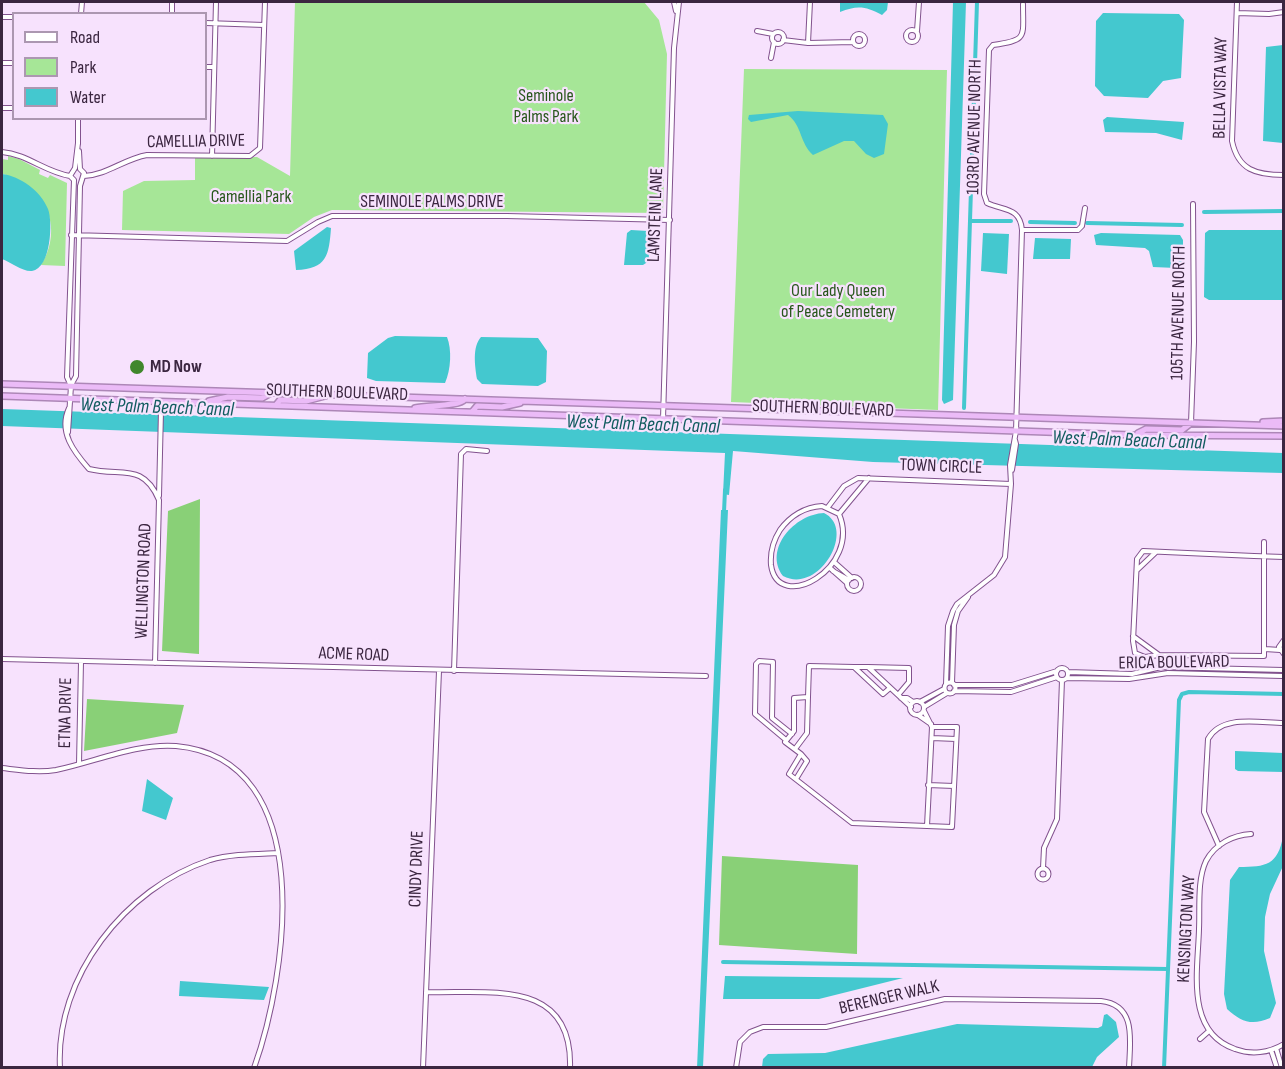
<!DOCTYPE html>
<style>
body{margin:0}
#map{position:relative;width:1285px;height:1069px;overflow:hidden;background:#f7e2fd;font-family:"Sofia Sans Condensed",sans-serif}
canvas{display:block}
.frame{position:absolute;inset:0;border:3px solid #3b2640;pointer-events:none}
.legend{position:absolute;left:12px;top:12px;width:195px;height:108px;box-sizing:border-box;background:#f7e2fd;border:2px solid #ac97b1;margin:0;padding:8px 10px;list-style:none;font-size:18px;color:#3b2640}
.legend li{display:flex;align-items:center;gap:12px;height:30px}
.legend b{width:30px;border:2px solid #ac97b1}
</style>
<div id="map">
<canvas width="1285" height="1069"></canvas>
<div class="frame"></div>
<ul class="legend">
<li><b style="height:8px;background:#fff"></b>Road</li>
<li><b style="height:16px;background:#a6e697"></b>Park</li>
<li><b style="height:16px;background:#44c8cf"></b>Water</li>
</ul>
</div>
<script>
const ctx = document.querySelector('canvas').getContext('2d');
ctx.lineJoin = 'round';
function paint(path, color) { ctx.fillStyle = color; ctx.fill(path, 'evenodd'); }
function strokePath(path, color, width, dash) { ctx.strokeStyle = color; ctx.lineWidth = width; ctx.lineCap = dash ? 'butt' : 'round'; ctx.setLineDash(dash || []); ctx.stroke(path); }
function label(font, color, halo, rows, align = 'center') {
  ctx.font = font + ' "Sofia Sans Condensed",sans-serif'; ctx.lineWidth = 4.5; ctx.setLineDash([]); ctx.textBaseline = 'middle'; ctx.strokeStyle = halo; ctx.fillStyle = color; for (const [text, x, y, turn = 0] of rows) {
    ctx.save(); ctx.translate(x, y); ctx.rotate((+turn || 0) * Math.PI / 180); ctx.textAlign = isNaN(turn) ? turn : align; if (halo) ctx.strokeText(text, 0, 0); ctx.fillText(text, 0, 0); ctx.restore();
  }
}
const green = new Path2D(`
 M295 2H644L659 20 667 54 663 213 332 210 314 217 289 234 122 230 123 191 144 181 195 180V158L257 157 290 176Z
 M744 69 947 70 938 410 731 402Z
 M8 156 19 159 40 170 39 174 48 178 50 175 67 183 65 266 41 265C59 236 53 201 23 184 16 180 10 175 2 174V159L8 160Z`);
const forest = new Path2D(`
 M200 499 199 654 162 651 168 511Z
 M87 699 184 705 177 733 84 751Z
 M722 856 858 865 857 954 719 945Z`);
const water = new Path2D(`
 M840 2H888L887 10 882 15C866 6 857 5 840 12Z
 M953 2H966L953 400 944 404 942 400Z
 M1103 13 1179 14 1184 20 1181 78 1163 81 1148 98 1104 96 1095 86 1096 21Z
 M1283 45V143L1263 141 1266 47Z
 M798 111 883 115 888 124 884 154 874 158 866 154 854 141H844L813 155C800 144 802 125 788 115L751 122 748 119 749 115Z
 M1107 117 1184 122 1182 140 1156 133 1105 132 1103 120Z
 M2 174C20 176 41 191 48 209 53 222 51 268 32 271 23 272 10 262 2 259Z
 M327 227 331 228C329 255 327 269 296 270L294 251Z
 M631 230 648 231 649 261 643 265H624L627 233Z
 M1209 230H1283V300H1209L1204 297 1205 233Z
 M983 233 1009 234 1007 274 981 271Z
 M1101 233 1180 235 1183 240V263L1176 268 1153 267 1149 251 1145 248 1096 245 1094 235Z
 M1035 238 1071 239 1070 259H1033Z
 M395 336 447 337C452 349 451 370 445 383L376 381 367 378 368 353 388 338Z
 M481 337 538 338 547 351 546 382 538 386 482 384 477 379C475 366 472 347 481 337Z
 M2 409 1283 453V473L873 462 733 451 729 495 723 494 725 453 2 426Z
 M721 510H728L703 1067 697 1068Z
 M824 513C857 529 819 595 783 576 763 549 795 514 824 513Z
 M1235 751 1283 753V772L1238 771 1235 769Z
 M147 779 173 798 166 820 142 811Z
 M1283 836V866L1270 894 1265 917 1264 951 1276 1003 1270 1018C1252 1026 1241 1022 1227 1009L1224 994 1230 880 1239 867C1266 867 1278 865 1283 836Z
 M725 976 903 978 819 999H723Z
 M180 981 269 987 264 1000 179 996Z
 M1107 1014 1116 1022 1119 1037 1097 1057 1092 1067H762L763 1059 768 1054 825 1053 957 1024 1098 1028 1102 1026 1104 1015Z`);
const canal = new Path2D(`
 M1204 212 1284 211
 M970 221H1011
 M1030 222 1075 223
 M1087 223 1182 225
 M964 408 977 2
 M724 512 725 490
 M723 962 1168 969
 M1164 1068 1179 700 1182 694 1189 692 1284 694`);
const minor = new Path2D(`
 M674 2 676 11
 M1237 2 1232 141C1238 170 1256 175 1284 175
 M1237 13 1269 14 1284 12
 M81 14 82 2
 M172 14V2
 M2 17H14
 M206 23 264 25
 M906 36a6 6 0 1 1 12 0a6 6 0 1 1-12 0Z
 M757 31 773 34
 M917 31 919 2
 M772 38a6 6 0 1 1 12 0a6 6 0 1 1-12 0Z
 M853 40a6 6 0 1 1 12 0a6 6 0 1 1-12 0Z
 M783 40 808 43 853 42
 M808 43 810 2
 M771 58 774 42
 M2 63H14
 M206 67H214
 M2 108H14
 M78 144V118
 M2 152C27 154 45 172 70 176
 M212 156 216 2
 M84 176C107 175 124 159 147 155L250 156 260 148 265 2
 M1022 230H1078L1082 226 1085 208
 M71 235 287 241 318 222 332 216H507L670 220
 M71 385 76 376 80 186 84 173 80 169 79 151
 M69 408C58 432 74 452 89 469 121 477 143 462 159 500L155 663
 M663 419 674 48 679 2
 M1191 423 1194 342 1193 204
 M68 432 71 386 67 377 74 180 70 176 75 168 78 143
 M1012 470 1016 444 1015 440
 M159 496 161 411
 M822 506 839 514C862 568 778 615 771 565 770 553 773 541 780 530 790 516 805 507 822 506Z
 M828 507 844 486 858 478 1011 484
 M839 514 869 478
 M1264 542V656L1159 655 1145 657 1135 653 1133 641 1137 559 1143 551 1254 556 1284 557
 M834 562 852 578
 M830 568 847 583
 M1137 570 1156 552
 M833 571 849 580
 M847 584a7 7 0 1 1 14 0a7 7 0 1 1-14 0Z
 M1133 636 1159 655
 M1284 640 1279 647 1284 654
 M1265 649 1280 650
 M2 659 706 676
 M854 667 809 666 808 697 794 698V731L785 742 801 754 789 774 852 823 952 827 957 727H932L927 826
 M868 667 909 668V682L898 695
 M1056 674a6 6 0 1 1 12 0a6 6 0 1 1-12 0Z
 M454 671 461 454 466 449 487 451
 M1068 672 1132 674 1161 667 1283 670
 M1067 678 1129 679 1168 673 1282 676
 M944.5 688a5.5 5.5 0 1 1 11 0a5.5 5.5 0 1 1-11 0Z
 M952 683 954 625 958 611 968 597
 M946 684 948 626 953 611 957 604 994 575 1005 557 1011 484 1010 465 1016 431 1022 230C1020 207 1004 211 987 203L984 194 989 50 993 45C1028 40 1023 38 1023 4
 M954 685H1012L1057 671
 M890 688 883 694 854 667H868L911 707
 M954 691 1011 692 1057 677
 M901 698H907L913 702
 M910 708a7 7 0 1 1 14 0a7 7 0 1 1-14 0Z
 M920 702 944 689
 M924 707 947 693
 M924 711 932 727
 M918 715 931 724
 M932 738 956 739
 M786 740 755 714 756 664 759 661 773 662 772 718 792 734
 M795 749 807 733 808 697
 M79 764 81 662
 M2 768C20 770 38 773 56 770 95 762 136 743 176 746 320 759 287 976 254 1068
 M796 779 807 761 801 754
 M928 785 954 786
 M1251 834C1233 835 1215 844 1206 861 1197 880 1200 908 1199 929 1198 970 1185 1032 1235 1049 1251 1055 1269 1053 1284 1044
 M1219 846 1204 812 1208 739C1222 714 1259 723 1284 723
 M1043 868 1044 848 1057 819 1062 680
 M1037.5 874a5.5 5.5 0 1 1 11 0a5.5 5.5 0 1 1-11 0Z
 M426 992C489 994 573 977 570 1068
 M1200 1039 1209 1031
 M1276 1048 1282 1068
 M1271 1050 1277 1068
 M60 1068C55 977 125 888 210 860 231 854 256 854 278 853
 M423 1068 439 671
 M736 1068 740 1042 750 1032 763 1027H826L945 999 1101 1001C1137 1005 1130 1041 1129 1068`);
const highway = new Path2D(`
 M2 384 1284 426
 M2 396 1133 435 1284 436
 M209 401 228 397 262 398 271 393
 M276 405 280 400 306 401 325 396
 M415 408C428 405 458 407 465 399
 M472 412 477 406 502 407 520 403
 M1263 422 1284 421
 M1138 433 1146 429 1182 430 1191 423`);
const markers = [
 [137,367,8,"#40872c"]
];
const streetNames = [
 ["BELLA VISTA WAY",1221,88,-89],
 ["103RD AVENUE NORTH",975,127,-89],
 ["CAMELLIA DRIVE",196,142,-1],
 ["SEMINOLE PALMS DRIVE",432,202],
 ["LAMSTEIN LANE",656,215,-88],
 ["105TH AVENUE NORTH",1179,313,-89],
 ["SOUTHERN BOULEVARD",337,393,2],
 ["SOUTHERN BOULEVARD",823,409,2],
 ["TOWN CIRCLE",941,467,2],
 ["WELLINGTON ROAD",144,581,-88],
 ["ACME ROAD",354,655,2],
 ["ERICA BOULEVARD",1174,663,-1],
 ["ETNA DRIVE",66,713,-89],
 ["CINDY DRIVE",417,869,-88],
 ["KENSINGTON WAY",1187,929,-87],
 ["BERENGER WALK",889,998,-13]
];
const parkNames = [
 ["Seminole",546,96],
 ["Palms Park",546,117],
 ["Camellia Park",251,197],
 ["Our Lady Queen",838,291],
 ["of Peace Cemetery",838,312]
];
const poiNames = [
 ["MD Now",150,367]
];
const waterNames = [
 ["West Palm Beach Canal",157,408,2],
 ["West Palm Beach Canal",643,425,2],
 ["West Palm Beach Canal",1129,441,2]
];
paint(green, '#a6e697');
paint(forest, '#89d077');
paint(water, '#44c8cf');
strokePath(canal, '#44c8cf', 4);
strokePath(minor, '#82528e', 6);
strokePath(highway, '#ad87b7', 8);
strokePath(minor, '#fff', 4);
strokePath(highway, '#ebbbf7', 5);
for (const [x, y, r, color] of markers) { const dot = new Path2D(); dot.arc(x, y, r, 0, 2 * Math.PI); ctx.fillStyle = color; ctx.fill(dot); strokePath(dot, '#f7e2fd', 2); }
label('18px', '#3b2640', '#f7e2fd', streetNames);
label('18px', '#28571c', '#f7e2fd', parkNames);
label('bold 18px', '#3b2640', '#f7e2fd', poiNames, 'left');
label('italic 20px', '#115c5f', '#f7e2fd', waterNames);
</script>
